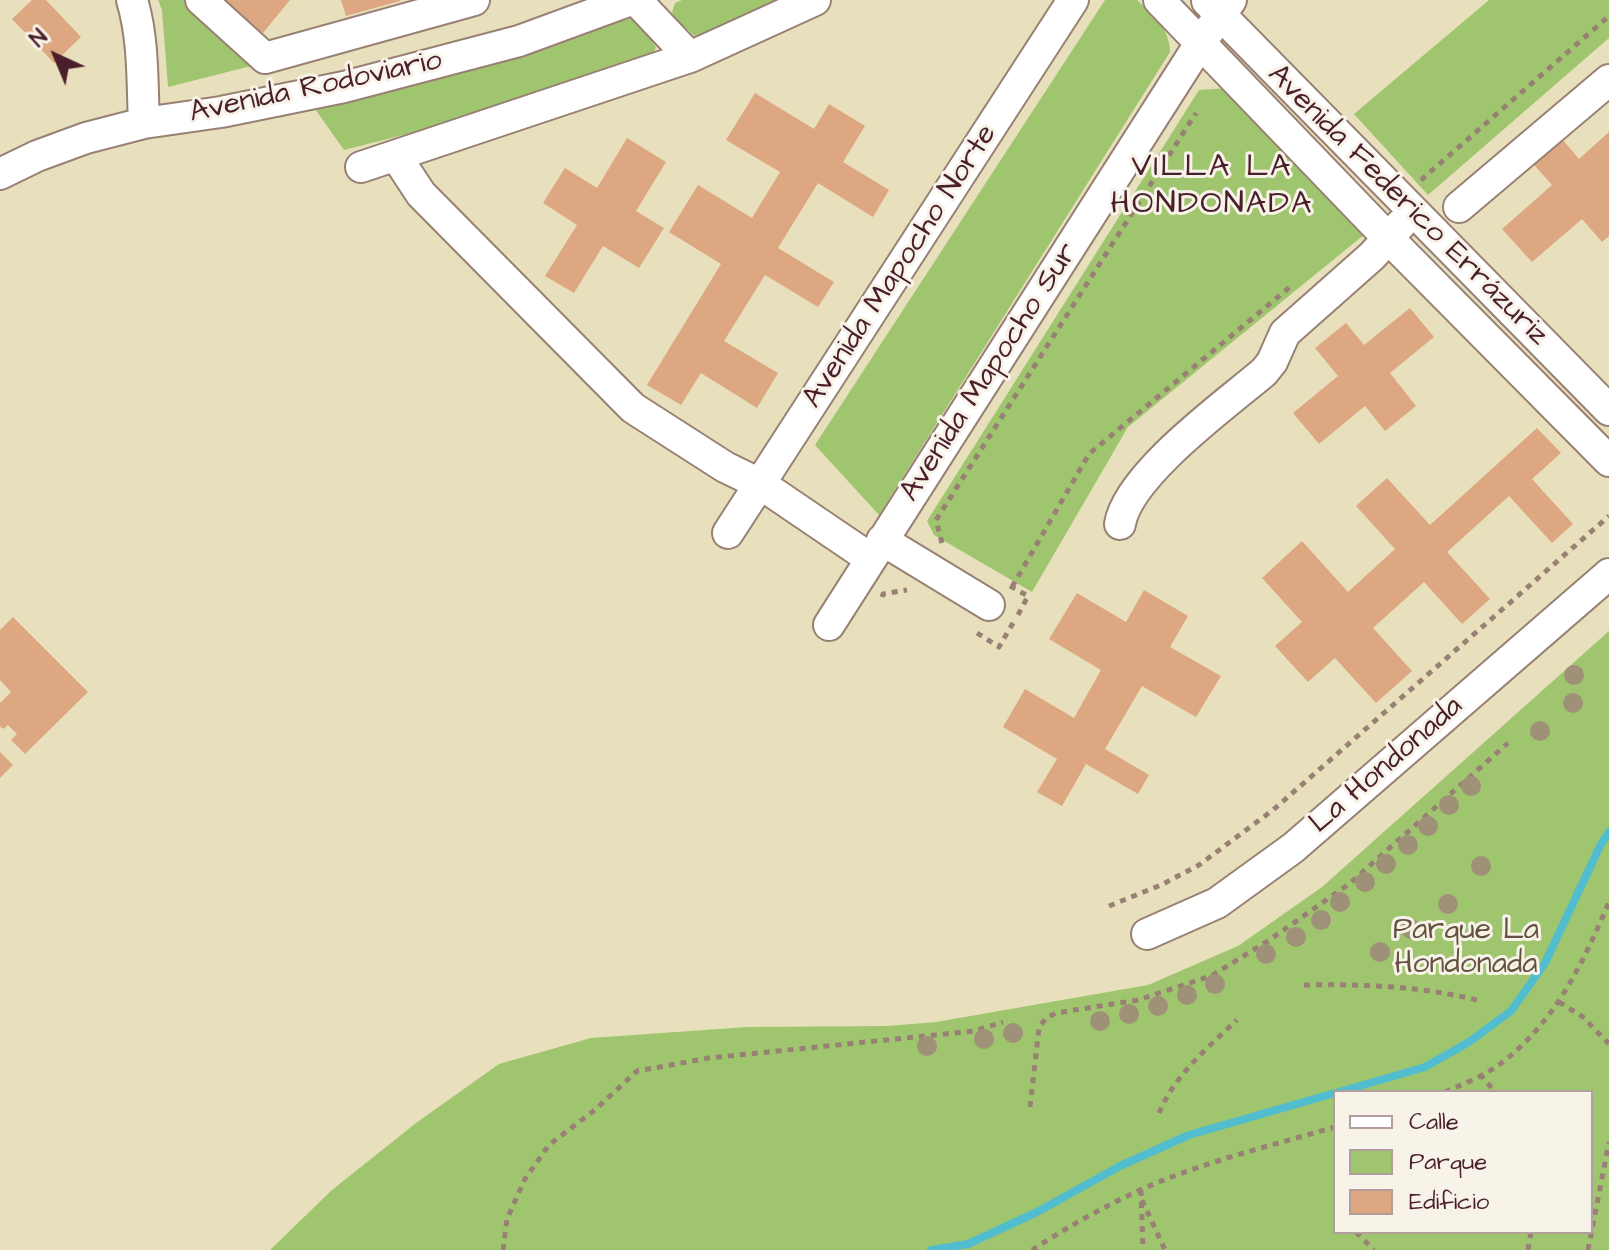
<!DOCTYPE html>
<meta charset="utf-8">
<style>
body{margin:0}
#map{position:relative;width:1609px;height:1250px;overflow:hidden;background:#e8e0bc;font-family:"Architects Daughter",sans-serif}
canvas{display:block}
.legend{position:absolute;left:1333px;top:1090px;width:260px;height:144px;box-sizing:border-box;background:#f7f3e8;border:2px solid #b29e9c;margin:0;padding:10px 14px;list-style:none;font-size:24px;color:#4a1f2b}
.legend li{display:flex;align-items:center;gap:16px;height:40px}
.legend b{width:40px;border:2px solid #b29e9c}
.north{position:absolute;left:16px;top:16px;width:80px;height:80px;-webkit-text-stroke:6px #f7f3e8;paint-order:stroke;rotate:316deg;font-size:22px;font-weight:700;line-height:32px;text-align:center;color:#4a1f2b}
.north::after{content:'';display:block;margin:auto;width:28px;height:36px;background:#4a1f2b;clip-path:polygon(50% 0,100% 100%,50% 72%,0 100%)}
</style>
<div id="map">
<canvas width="1609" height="1250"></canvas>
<ul class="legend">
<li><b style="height:10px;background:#fff"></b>Calle</li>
<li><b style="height:22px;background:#a0c56f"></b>Parque</li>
<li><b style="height:22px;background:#dda782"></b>Edificio</li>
</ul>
<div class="north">N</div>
</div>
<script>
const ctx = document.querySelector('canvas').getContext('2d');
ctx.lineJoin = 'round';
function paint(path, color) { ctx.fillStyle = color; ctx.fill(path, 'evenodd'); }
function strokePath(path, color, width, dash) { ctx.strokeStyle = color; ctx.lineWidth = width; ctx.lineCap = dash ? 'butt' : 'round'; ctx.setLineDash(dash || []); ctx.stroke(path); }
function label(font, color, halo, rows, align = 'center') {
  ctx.font = font + ' "Architects Daughter",sans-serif'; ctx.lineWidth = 6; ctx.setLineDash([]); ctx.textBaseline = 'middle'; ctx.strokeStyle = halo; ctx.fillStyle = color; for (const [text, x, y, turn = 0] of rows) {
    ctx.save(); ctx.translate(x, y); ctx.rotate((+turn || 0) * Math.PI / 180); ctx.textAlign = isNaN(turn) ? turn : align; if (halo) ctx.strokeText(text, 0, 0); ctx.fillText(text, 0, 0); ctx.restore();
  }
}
const green = new Path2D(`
 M158 0H185L259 64 168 87 162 10Z
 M682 0H783L710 34 695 36 675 18 672 12 675 3Z
 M1105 0H1137C1153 16 1170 28 1170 52L879 515 815 445Z
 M1489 0H1609V38L1428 195 1354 114Z
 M628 19 637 20 656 47 652 58 415 132 344 150 315 109 537 52Z
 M1229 88 1365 234 1128 427 1032 592 934 535 927 521 1199 90Z
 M1609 631V1250H270L332 1190 416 1123 499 1064 591 1038 747 1027 888 1026 936 1022 1148 985 1238 946 1322 887ZM1335 1092H1591V1232H1335Z`);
const stream = new Path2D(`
 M1339 1092 1425 1067 1469 1042 1511 1011 1545 963 1600 846 1609 832
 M931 1250 968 1244 1037 1212 1120 1166 1189 1135 1335 1093`);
const building = new Path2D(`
 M32 0H46L81 37 54 63 12 19Z
 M223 0H290L263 33Z
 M341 0H400V1L346 16Z
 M755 93 814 129 829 104 865 126 843 162 889 190 873 217 818 183 778 248 834 282 818 307 765 275 724 341 778 373 757 408 701 373 681 405 647 385 721 264 669 232 698 185 752 218 780 172 726 140Z
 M1609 132V236L1602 242 1582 219 1532 262 1502 229 1552 185 1528 158 1557 133 1579 159Z
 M627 138 666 162 636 211 664 228 639 268 603 246 574 293 545 276 577 225 543 203 565 168 597 188Z
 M1410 308 1434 337 1390 373 1416 406 1385 431 1365 406 1319 444 1293 413 1338 376 1315 348 1346 323 1364 345Z
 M1537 428 1561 453 1532 479 1573 524 1552 543 1509 496 1447 552 1490 599 1462 624 1424 582 1373 628 1412 671 1376 703 1335 658 1308 682 1275 646 1302 622 1262 578 1302 541 1348 592 1395 549 1356 506 1387 478 1430 525Z
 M1144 590 1188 616 1170 647 1221 676 1196 717 1142 686 1105 749 1149 775 1138 794 1086 764 1062 806 1037 792 1057 759 1003 727 1025 689 1074 718 1101 670 1049 639 1077 593 1126 622Z
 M13 617 88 692 25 754 11 740 17 734 8 725 3 729 0 726V703L11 692 0 680V630Z
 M0 752 13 765 0 778Z`);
const path = new Path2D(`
 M1421 180 1609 16
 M942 543 936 520 1196 113
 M1010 586 1028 596 1018 615
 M1012 587 1089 454 1290 287
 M882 597 883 594 907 590
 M977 633 999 647 1013 623
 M1109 906 1161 885 1199 865 1273 810 1609 516
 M1304 985C1363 984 1419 986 1477 1000
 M1559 1002 1583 1017 1609 1044
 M1480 1074 1495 1092
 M1445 1092C1463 1084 1484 1076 1500 1064 1555 1023 1583 963 1609 902
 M1030 1107 1039 1028 1045 1019 1056 1013 1138 1000 1211 976 1268 941 1349 884 1508 743
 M1159 1113C1175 1075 1207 1048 1237 1020
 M1141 1190 1143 1250
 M1142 1200 1165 1250
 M1356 1232 1374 1250
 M503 1250 507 1219 525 1179 549 1145 596 1109 637 1071 709 1058 974 1031 1003 1022
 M1032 1250C1066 1228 1103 1207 1140 1190 1203 1162 1270 1146 1335 1127
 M1528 1250 1531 1232
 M1588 1250 1609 1142`);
const minor = new Path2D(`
 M132 0C144 40 142 82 144 123
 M201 0 265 58 474 0
 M636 0 690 57
 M1159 0 1387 237 1609 461
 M1207 1 1609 410
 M396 156 421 194 633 408 725 467 762 485 871 559
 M361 167 690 57 815 0
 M0 174 37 156 86 138 144 123 221 112 344 87 519 41 631 0
 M1459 207 1609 80
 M1120 524C1128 475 1225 405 1264 372L1272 362 1285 333 1372 256 1401 224
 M728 533 1073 0
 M882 540 989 605
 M829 625 1201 42 1231 0
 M1147 934 1217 903 1293 848 1609 574`);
const trees = [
 [1574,675],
 [1573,703],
 [1540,731],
 [1471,786],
 [1449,805],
 [1428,826],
 [1408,845],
 [1386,864],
 [1481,866],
 [1365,882],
 [1340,902],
 [1448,904],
 [1321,920],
 [1411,929],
 [1296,937],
 [1380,952],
 [1266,954],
 [1215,984],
 [1187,995],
 [1158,1006],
 [1129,1014],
 [1100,1021],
 [1013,1033],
 [984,1039],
 [927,1046]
];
const streetNames = [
 ["Avenida Rodoviario",316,88,-12],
 ["Avenida Federico Errázuriz",1407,206,45],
 ["Avenida Mapocho Norte",901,267,-57],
 ["Avenida Mapocho Sur",990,373,-57],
 ["La Hondonada",1387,766,-41]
];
const parkNames = [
 ["Parque La",1466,932],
 ["Hondonada",1466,966]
];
const neighbourhoodNames = [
 ["VILLA LA",1212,168],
 ["HONDONADA",1212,205]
];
paint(green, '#a0c56f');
strokePath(stream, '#52bdce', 8);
paint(building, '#dda782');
strokePath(minor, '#998074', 34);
strokePath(path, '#998074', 5, [6, 6]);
strokePath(minor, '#fff', 30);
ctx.fillStyle = '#9f9177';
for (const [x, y] of trees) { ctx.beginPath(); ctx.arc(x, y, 10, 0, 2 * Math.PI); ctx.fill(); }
label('30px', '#4a1f2b', '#f7f3e8', streetNames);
label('30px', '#64513f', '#f7f3e8', parkNames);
ctx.letterSpacing = '2px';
label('32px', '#4a1f2b', '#f7f3e8', neighbourhoodNames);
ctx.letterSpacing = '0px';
</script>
